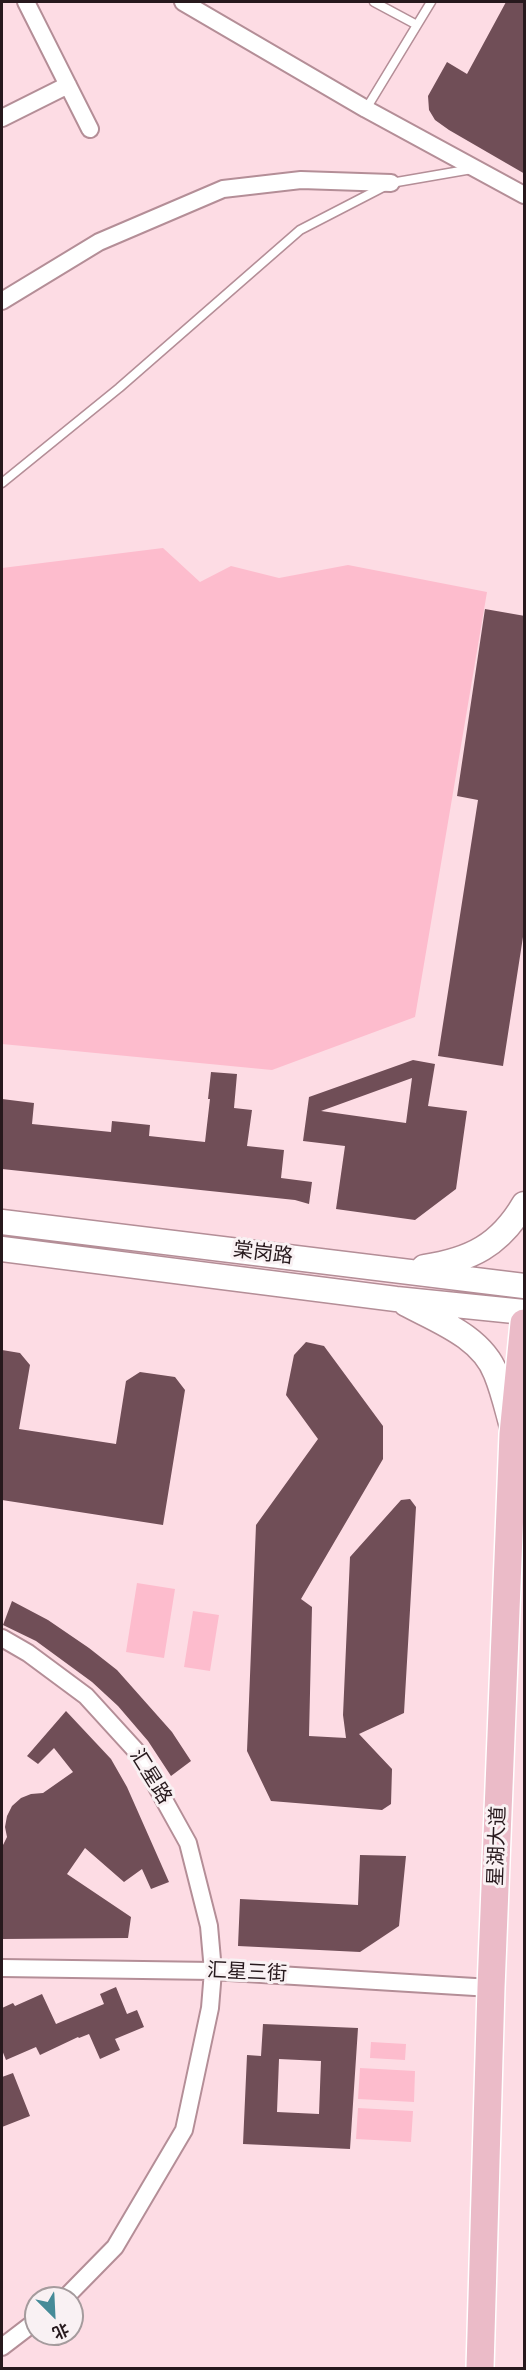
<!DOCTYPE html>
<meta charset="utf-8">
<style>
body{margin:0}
#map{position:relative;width:526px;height:2370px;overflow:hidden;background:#fddce4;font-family:"Times New Roman","Noto Sans SC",serif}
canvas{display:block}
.frame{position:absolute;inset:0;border:3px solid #27191d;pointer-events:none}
.north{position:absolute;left:24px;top:2286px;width:60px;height:60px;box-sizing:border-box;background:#f9f1f3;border:2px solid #a59b9d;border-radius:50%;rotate:156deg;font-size:16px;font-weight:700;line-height:24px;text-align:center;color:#27191d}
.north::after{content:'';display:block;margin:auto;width:21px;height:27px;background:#468b98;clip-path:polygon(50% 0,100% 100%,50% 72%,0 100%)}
</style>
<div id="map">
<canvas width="526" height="2370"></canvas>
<div class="frame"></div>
<div class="north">北</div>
</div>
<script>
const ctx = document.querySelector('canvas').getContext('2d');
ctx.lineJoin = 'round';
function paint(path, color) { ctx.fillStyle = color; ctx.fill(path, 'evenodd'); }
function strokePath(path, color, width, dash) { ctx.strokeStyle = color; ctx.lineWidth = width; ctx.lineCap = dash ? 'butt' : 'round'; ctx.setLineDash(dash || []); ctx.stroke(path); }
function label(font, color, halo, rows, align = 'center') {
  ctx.font = font + ' "Times New Roman","Noto Sans SC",serif'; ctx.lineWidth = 6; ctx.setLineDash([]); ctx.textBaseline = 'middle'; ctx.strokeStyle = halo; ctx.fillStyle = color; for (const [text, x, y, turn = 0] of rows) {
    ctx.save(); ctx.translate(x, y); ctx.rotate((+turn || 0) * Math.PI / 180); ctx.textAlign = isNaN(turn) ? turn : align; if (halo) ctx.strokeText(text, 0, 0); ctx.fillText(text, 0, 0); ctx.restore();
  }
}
const green = new Path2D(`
 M163 548 200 582 231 566 279 578 348 565 487 592 415 1017 272 1070 2 1044V568Z
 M137 1583 175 1589 164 1658 126 1652Z
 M193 1611 219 1615 210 1671 184 1667Z
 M371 2042 406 2044 405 2060 370 2058Z
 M360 2068 415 2071 414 2102 358 2099Z
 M358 2108 413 2111 411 2142 356 2139Z`);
const building = new Path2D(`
 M506 2H525V174L449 130 435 120 429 110 428 96 447 62 467 74Z
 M485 609 525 616V924L503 1066 438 1056 478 800 457 796Z
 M413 1060 435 1064 428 1106 467 1111 456 1189 415 1220 336 1209 345 1146 303 1141 309 1097ZM412 1078 406 1123 321 1111Z
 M211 1072 237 1074 234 1108 252 1110 247 1146 284 1150 281 1178 312 1182 309 1204 295 1200 2 1169V1099L34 1103 32 1124 111 1132 112 1121 150 1125 149 1136 205 1142 210 1099H208Z
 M306 1342 324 1346 383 1426V1459L301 1599 312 1607 309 1736 346 1738 343 1715 350 1557 401 1500 410 1499 416 1507 404 1713 359 1734 392 1769 391 1804 382 1810 271 1801 247 1751 256 1525 318 1439 286 1395 294 1355Z
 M2 1350 20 1353 30 1365 19 1429 116 1444 126 1381 140 1372 175 1377 185 1390 163 1525 2 1500Z
 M12 1601 48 1620 89 1648 117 1670 172 1732 191 1761 171 1776 148 1741 118 1706 92 1682 36 1641 3 1625Z
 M66 1711 111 1759 127 1787 169 1882 151 1889 142 1869 124 1882 85 1848 67 1874 131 1917 128 1938 2 1939V1847L7 1837 5 1827 7 1816 12 1806 21 1798 31 1794 43 1793 73 1772 54 1748 38 1764 27 1756Z
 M360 1855 406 1856 399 1926 360 1952 238 1946 240 1899 358 1905Z
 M116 1987 127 2014 137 2010 144 2027 115 2039 120 2050 100 2059 89 2034 79 2038 78 2037 40 2055 36 2047 6 2060 2 2050V2008L13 2003 15 2006 42 1994 56 2024 104 2004 100 1994Z
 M263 2024 358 2028 350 2149 243 2144 247 2055 261 2056ZM279 2059 321 2061 319 2114 277 2112Z
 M13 2073 30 2116 2 2127V2077Z`);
const service = new Path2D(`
 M374 2 417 25
 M366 109 431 2
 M2 483 119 388 300 230 391 183 472 169`);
const minor = new Path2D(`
 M26 2 90 129
 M183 2 366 109 524 195
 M2 118 68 85
 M2 301 99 242 223 189 301 180 391 183
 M2 1638 28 1653 86 1696 138 1753 188 1843 209 1926 213 1971 210 2008 184 2130 115 2247 65 2298
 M2 1968 213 1971 491 1988
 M2 2347 36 2321`);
const secondary = new Path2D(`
 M2 1222 524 1286
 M2 1249 396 1299 524 1312
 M424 1267C471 1260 500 1245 524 1204
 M406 1304C438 1321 482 1337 496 1374 503 1391 507 1409 512 1427`);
const primary = new Path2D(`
 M480 2368 491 1988 513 1434 524 1323`);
const streetNames = [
 ["棠岗路",263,1254,7],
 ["汇星路",150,1777,58],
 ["星湖大道",498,1846,-88],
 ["汇星三街",247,1973,3]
];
paint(green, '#fdbccd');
paint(building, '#704e57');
strokePath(service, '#b48e97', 11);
strokePath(minor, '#b48e97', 20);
strokePath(secondary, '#b48e97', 27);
strokePath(primary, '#fff', 30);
strokePath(service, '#fff', 8);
strokePath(minor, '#fff', 16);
strokePath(secondary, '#fff', 24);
strokePath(primary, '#ebbbc8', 27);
label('20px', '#27191d', '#f9f1f3', streetNames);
</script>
